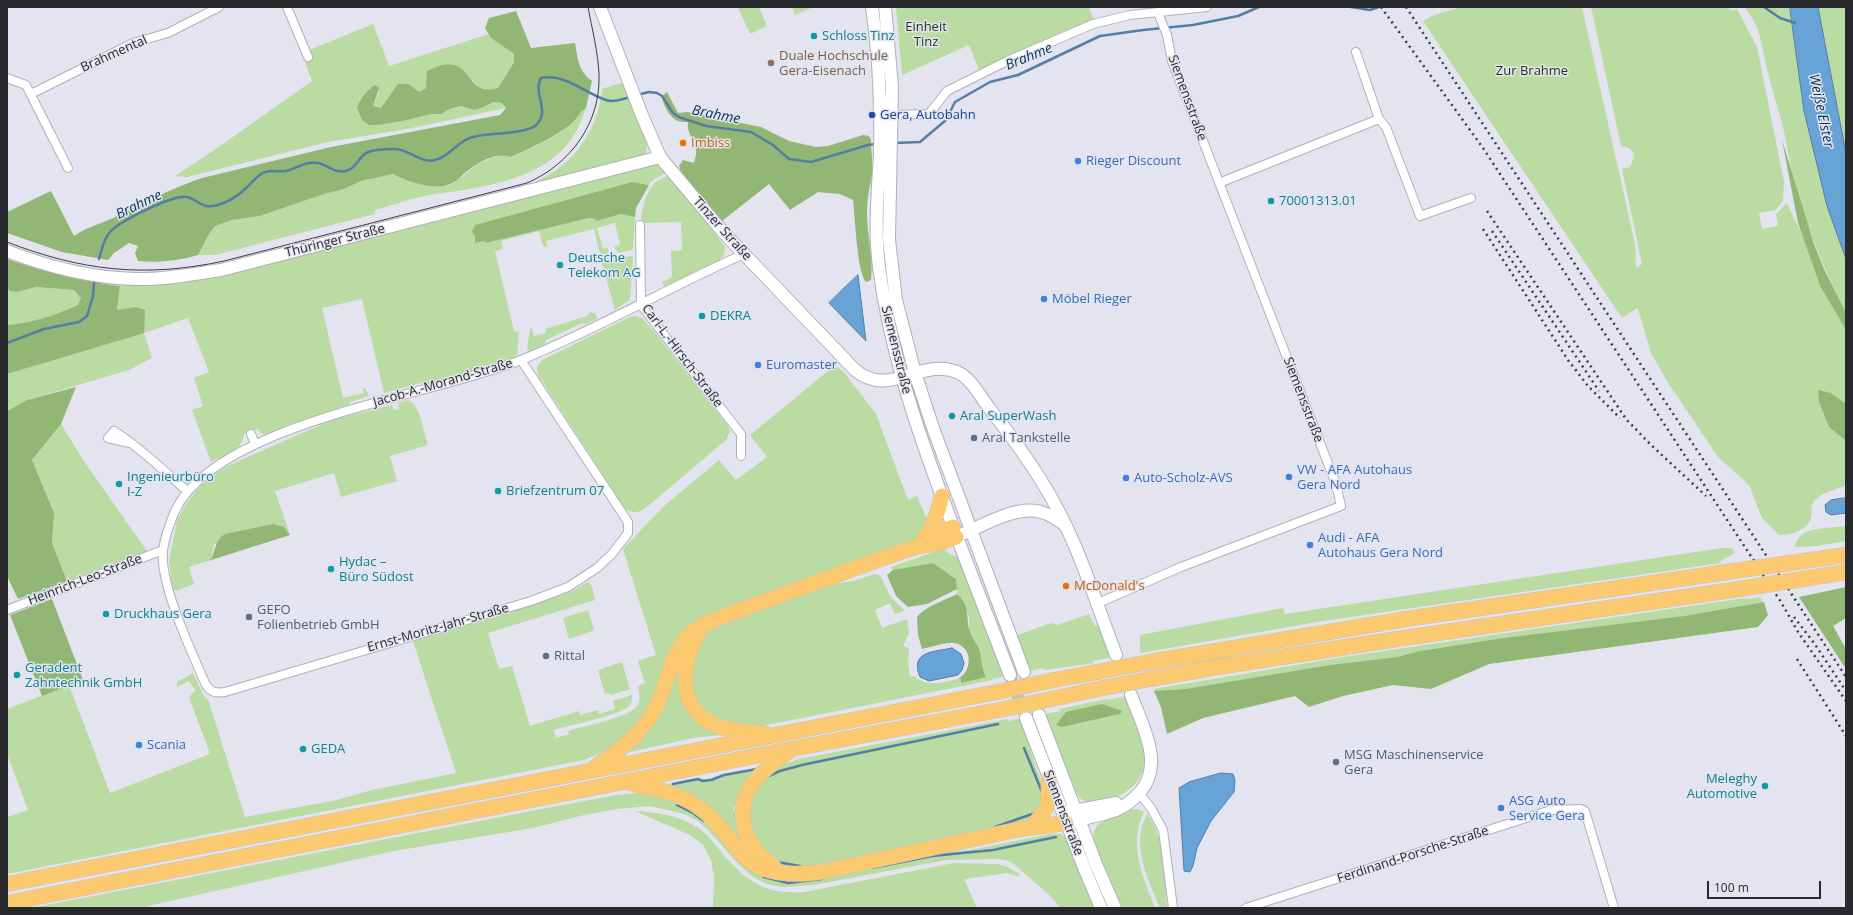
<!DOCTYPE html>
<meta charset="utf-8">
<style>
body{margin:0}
#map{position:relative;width:1853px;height:915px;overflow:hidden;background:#e3e4ef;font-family:"Open Sans",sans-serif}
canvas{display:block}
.frame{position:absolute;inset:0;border:8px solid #28292d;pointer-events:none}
.scale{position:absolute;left:1707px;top:881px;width:114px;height:18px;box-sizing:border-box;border:2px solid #28292d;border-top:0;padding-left:5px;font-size:12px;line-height:14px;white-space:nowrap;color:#28292d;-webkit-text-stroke:3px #e3e4ef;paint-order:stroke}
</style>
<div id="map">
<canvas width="1853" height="915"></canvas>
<div class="frame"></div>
<div class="scale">100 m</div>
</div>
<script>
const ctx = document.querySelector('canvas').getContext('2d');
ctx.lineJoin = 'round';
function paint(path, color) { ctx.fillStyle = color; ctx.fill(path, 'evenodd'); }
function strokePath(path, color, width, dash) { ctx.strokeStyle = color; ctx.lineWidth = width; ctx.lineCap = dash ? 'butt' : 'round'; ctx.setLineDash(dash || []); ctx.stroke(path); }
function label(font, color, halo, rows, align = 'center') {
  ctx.font = font + ' "Open Sans",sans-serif'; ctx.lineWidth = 3; ctx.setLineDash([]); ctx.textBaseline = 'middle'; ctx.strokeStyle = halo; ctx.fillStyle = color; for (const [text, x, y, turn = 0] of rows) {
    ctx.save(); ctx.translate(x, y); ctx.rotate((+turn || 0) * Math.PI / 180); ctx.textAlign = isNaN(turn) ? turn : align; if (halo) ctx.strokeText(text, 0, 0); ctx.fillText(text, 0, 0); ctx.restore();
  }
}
const green = new Path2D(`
 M738 7H759L767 26 750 34Z
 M792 7H811V8L795 15Z
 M896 7H1089L1094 20 1063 31 979 70 969 45 902 75Z
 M1462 7H1582L1635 244 1636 268 1642 264 1622 169 1630 167 1633 160 1634 153 1629 148 1621 146 1591 7H1727L1732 11 1737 9 1757 47 1784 182 1783 200 1776 210 1759 213 1762 229 1778 226 1776 214 1787 203 1804 239 1820 286 1846 330V404L1828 392 1819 402 1829 427 1846 441V485C1836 490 1822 492 1815 500 1809 506 1813 512 1811 518 1807 531 1789 535 1779 535L1762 518 1749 485 1718 457 1667 381 1651 353 1638 309 1637 308 1622 318 1423 21 1434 15Z
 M1744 7H1790L1804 111 1827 206 1846 259V313C1824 270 1806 225 1793 178 1789 161 1787 144 1783 127 1779 110 1773 94 1769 77 1762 52 1763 28 1744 7Z
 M1818 7H1846V153Z
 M373 24 389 66 489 34 491 38 514 54V61L498 88C482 93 477 85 466 74L426 88 419 92 409 84H398L381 108 373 106 379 92 370 88 366 95 359 100 369 124 390 123 431 114H441L450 109 461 106 474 110 484 107 493 102 502 103 506 108 407 129 328 142 187 177 175 176 213 151 312 81 302 53Z
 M623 82 634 112 646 135 648 142 646 153 638 158 527 187C539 180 553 173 564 164 585 146 600 117 602 89Z
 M586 108C583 114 581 121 578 128 553 177 492 186 443 193 420 195 397 204 375 210V214L215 255H198L209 234 215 226 232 220 260 216 324 194 344 189 361 181 393 174C407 182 441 192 455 182 465 175 473 166 485 161 501 153 521 153 538 145 549 139 562 132 571 123 577 118 579 112 586 108Z
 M655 164 660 166 667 172 653 180 649 185 632 182 475 225V243L485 241 486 243 589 218 595 219 596 221 621 214 635 217 633 249 631 250 618 253 614 247 620 245 615 223 597 228 603 249 608 248V256L601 258 594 229 546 241 548 247 543 246 539 231 501 241 503 249 495 251 514 331 519 332 517 355C498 368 447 378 423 385L421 383 384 393 362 299 322 308 343 398 364 393 363 388H365L369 396 350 402 349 405 302 421 267 435 262 434 258 429 244 434C243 450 224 455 211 462L192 410 203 406 194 378 209 372 188 318 144 333 152 358 129 370 27 400 7 411V374L42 363 135 307 117 311 120 286 128 283H152Z
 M670 175 725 247C725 250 725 253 723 256 717 266 677 283 665 287L662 282 672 277 671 251 682 250 681 222 642 223C639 214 648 187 656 182 660 179 666 177 670 175Z
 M630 256 633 257 630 300 615 310 602 263Z
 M7 285 9 291 17 292 36 287 74 290 81 298 79 305C56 315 32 323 7 325Z
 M590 312 596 314 597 319 586 324 583 323 546 340 545 344 529 351 527 349 530 329 532 328 534 336 546 333 545 329 587 316Z
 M636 316 643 319 653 330 728 426 730 431 726 440 648 506C640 512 636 514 626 510L538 375 537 366 542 360 630 317Z
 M834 366 843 371 876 414 908 500 917 496 928 522 917 539 696 624 647 717 611 749 584 760 7 874V817L28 810 7 754V709L69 685 110 793 210 754 189 697 196 690 188 681 177 687V682L193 673 204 696 208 699 245 817 337 800 372 790 456 773 413 641 553 598 574 590 588 582 592 586 595 600 488 633 499 669 512 666 530 726 579 711 580 715 598 710 599 714 615 709 613 701 632 695C632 699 632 704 628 707 617 716 569 725 554 730L556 738 569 734 568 731C583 726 630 718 638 705 641 699 639 692 638 686L645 683 638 661 656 655 623 549 664 506 719 460 736 480 767 457 750 435Z
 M408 400C420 404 424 433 428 445L390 456 397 481 341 497 334 473 275 491 290 535 284 527 214 544 212 558 208 561 189 567 194 584 176 591 172 588 169 560 177 521 186 504 201 485 223 468 293 437 335 419 392 405 394 410 399 409 398 403Z
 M61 424 85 463 147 551 67 581 52 543 54 513 32 460Z
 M1846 526V541L1816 546 1795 547C1798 525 1829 529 1846 526Z
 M945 548 947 552 955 556 959 555 1006 676 992 679 993 680 757 727 732 726 702 710 689 683 700 638 716 625 825 585 854 581 875 574 880 575 890 596 905 611 895 614 890 603 875 610 882 628 907 619 909 633 903 646 909 648 908 664 910 677 914 676C929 688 941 682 958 679H961V682L986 677 982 670 978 648 969 629V617L963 599 957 594 956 579 933 563 893 570 891 567Z
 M1722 548H1732L1735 553 1720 561 1721 563 1317 622 1141 653 1140 651V635L1283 608 1285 614Z
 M1760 597 1763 602 1684 616 1503 638 1420 651 1397 657 1330 665 1185 689 1154 691V689L1343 657 1745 598 1746 599Z
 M588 610 594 629 590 632 569 639 563 618Z
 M1089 614 1095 626 1101 624 1113 657 1093 661 1094 663 1045 670 1044 668 1029 671 1015 636 1051 623 1057 625Z
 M681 651V683L721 732 720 735 693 738 626 753Z
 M622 662 630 689 611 695 610 693 605 694 598 670Z
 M1127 696C1134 715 1147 737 1145 758 1143 784 1127 794 1104 801 1098 802 1092 804 1086 802 1080 800 1077 794 1074 789L1045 714 1060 711V709L1107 699 1108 700ZM1122 711 1120 714 1062 727Z
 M1022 718C1026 730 1028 742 1032 754 1036 770 1043 783 1046 800L1031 819 809 869 780 866 749 833 750 794 776 767 799 759 1008 719V721Z
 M764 766 740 806H734L733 810 739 815 756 858 663 785 699 778 702 780Z
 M638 793H654L683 802 759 871 970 850 1050 834H1061L1068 840 1096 908H1061L1049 895 1014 864 1006 860 995 859 946 860 814 885 782 887 767 884 753 877 740 866 708 830 698 821 684 814 650 806 617 809 584 815 533 828 394 851 139 908H31L557 806 617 795Z
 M1129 809H1138L1144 812C1128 845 1143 877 1155 908H1122L1094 842C1089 821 1113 816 1129 809Z
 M635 811C660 812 687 817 706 834 712 840 717 847 722 853 747 881 764 895 804 892L954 863 997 864 1008 867 1019 874 1020 877 1007 873 964 879 977 908H713L714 876 711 860 703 845 690 835Z
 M1147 814C1167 840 1164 876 1167 908H1160C1148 879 1130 844 1147 814Z`);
const forest = new Path2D(`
 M516 11 531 48 575 43C578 59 578 71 592 81L586 108C579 112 577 119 571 124 553 138 531 148 510 157 497 151 475 164 465 173 459 178 455 183 447 185 434 190 405 181 393 174L361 181 344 189 324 194 260 216 232 220 215 226 209 234 198 255C178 261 159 263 138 261L135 253 138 246 129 243 114 253 108 260 62 252 7 233V212L51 191 74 236C87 227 97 225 111 219 141 204 170 189 202 178L331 147 500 115 506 108 502 103 493 102 484 107 474 110 461 106 450 109 441 114H431L402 121 378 125H369L362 120 357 108C358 101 369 88 375 85L379 88 373 106 381 108 398 84H409L419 92 426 88 427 71C434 68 445 62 454 65 472 70 471 96 498 88L514 62V54L491 38 485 28 489 18Z
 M667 92 678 113 687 112 761 127 789 141 816 147 828 146 863 135 869 136 871 140C871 153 874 169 871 181 869 190 867 199 867 209 866 232 874 257 871 280L866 282C857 273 855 216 853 200L840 194 818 192 790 210 769 184 722 221 684 180 679 166 683 160 694 163C702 141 686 139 688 122 685 122 681 122 678 121 669 117 663 105 662 96Z
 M1782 140 1814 244 1824 269 1846 313V330L1820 286 1798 223Z
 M632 182 649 185 636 208 635 217 621 214 596 221 595 219 589 218 486 243 485 241 475 243V236L472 232 475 225Z
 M7 259C44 272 81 281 120 286L117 310 135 307 145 310 144 333 7 374V325C32 323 56 315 78 305L81 298 74 290 36 287 17 292 9 291C6 282 7 269 7 259Z
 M76 387 61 424 32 460 54 513 52 543 67 581 18 599 7 576V411L27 400Z
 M1818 390 1831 393 1846 404V441L1829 427 1819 402Z
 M273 524 284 527 290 535 208 561 212 558C216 547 215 541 225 534Z
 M933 563 956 579 957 589 927 604 908 607 896 596 887 575 893 570Z
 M1846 587V618L1833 626 1846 649V669L1799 597Z
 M957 594C970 605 966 615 969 629 971 636 976 642 979 649 982 659 981 668 986 677L961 683V679H958C973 671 973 646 954 643 945 642 932 647 922 649L918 635 917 617C927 605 944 601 957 594Z
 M52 599 83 680 42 696 10 615Z
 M1764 602 1768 615 1758 627 1489 664 1431 689 1393 685 1343 696 1309 707 1295 696 1203 718 1167 734 1161 707 1154 691 1185 689 1330 665 1397 657 1420 651 1503 638 1684 616Z
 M1102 704 1122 711 1120 714 1062 727 1056 725 1066 712Z`);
const water = new Path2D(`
 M1790 7H1818L1846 153V259L1827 206 1804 111Z
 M858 275 866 341 829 303Z
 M1846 498V513L1831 515 1826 512 1825 505 1831 500Z
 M952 648 961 654 964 663 962 670 958 675 929 681 920 677C909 651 934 652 952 648Z
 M1221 773 1233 774 1235 780 1234 792 1211 821 1197 848 1193 866 1190 872 1184 871 1179 788 1189 782Z`);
const stream = new Path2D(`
 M1351 7 1370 10 1379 7
 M1764 7 1780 18 1795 23
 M637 95 649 92 657 93 662 96 673 113 679 117 706 126 751 132 773 145 789 159 811 162 868 145 876 144
 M895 143 920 142 946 120 955 102 990 82 1018 75 1100 36 1143 30 1193 25 1238 16 1259 7
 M99 259C102 249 103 240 110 232 120 221 172 195 187 197 198 199 201 210 218 205 228 202 239 195 246 188 252 183 257 175 265 172 271 170 279 172 286 171 297 168 306 161 318 163 327 165 337 174 346 171 356 169 359 156 368 152 376 149 387 149 395 149 409 149 421 164 435 160 450 157 458 140 473 137 489 133 524 134 535 126 552 113 532 93 541 78 565 73 584 93 606 100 613 103 623 99 630 97
 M7 343 44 329 79 322 87 316 93 296 94 283
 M1024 748 1042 792
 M769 776 780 771 802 765 998 724
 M673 784 698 779 703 781 711 780 724 775 757 769
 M677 805 693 813 704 821
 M995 827 1035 813
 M777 862 800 866
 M872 868 932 856 993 850 1056 837
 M764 877 788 883 822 879`);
const secondaryTunnel = new Path2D(`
 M1010 675 1024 713`);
const street = new Path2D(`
 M287 7 308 57
 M7 78 26 85 68 168
 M31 94 133 43 168 33 219 7
 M892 115 929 114 947 91 1007 61 1093 24 1130 15 1207 7
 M1379 119 1386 127 1420 216 1471 198
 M1219 183 1379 119 1356 52
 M640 225 641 305 741 434V456
 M521 360 628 522V533L611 555 597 568 568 587 531 601 225 692C216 693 212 693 206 685 192 653 159 583 163 550 165 536 170 523 175 511 216 423 435 395 521 360 598 329 669 287 744 254
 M251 434 255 444
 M130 443 108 438 114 431C141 448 164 471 187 491
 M1096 604 1181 567 1341 506 1336 484 1172 61 1167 35 1158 13
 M7 610 163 550
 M1139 793 1151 808 1163 830 1173 908
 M1246 908 1551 810 1581 809 1585 811 1614 908`);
const secondary = new Path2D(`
 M600 7 641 113 660 157 723 232 855 370C889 399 922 357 957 372 971 378 980 396 989 408 1013 438 1043 480 1060 514 1083 559 1098 608 1116 655
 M872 7C879 55 881 104 880 152 878 190 874 229 879 267 889 345 914 420 941 494 963 554 987 615 1010 675
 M885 7 892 87 889 240 896 300 915 373 933 428 1024 672
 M7 251C48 267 92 278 136 279 164 280 193 274 221 270L660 157
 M965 533C985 524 1018 505 1041 512 1050 514 1058 520 1065 525
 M1039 715 1096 864 1115 908
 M1026 718 1085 870 1101 908
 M1069 812 1116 803
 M1071 822C1086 818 1102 815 1116 810 1126 806 1134 799 1141 791 1164 763 1142 725 1131 695`);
const highway = new Path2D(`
 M927 537 953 527
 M918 546C932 531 937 515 942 496
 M1825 558 1846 555
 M1835 574 1846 572
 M699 634C678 666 678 709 717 726 731 731 751 731 766 734
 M1144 663 1406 619 1727 572
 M1150 679 1218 667 1397 639 1739 589
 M1049 681 1097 672
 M1056 698 1103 688
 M595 767C623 748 650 728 661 695 670 672 671 655 688 636 701 622 744 609 762 602 813 584 864 564 916 547 921 545 928 545 933 544 941 542 949 539 956 537
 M630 783C654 789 681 793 701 809 717 820 727 837 740 852 761 877 796 876 825 871L1020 829 1066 823
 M1036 822 1048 805 1049 778
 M774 867C743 845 730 808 758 777 767 767 778 759 789 751
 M7 884 997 692
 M7 903 791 749 1004 709`);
const tram = new Path2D(`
 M7 242C82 271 145 278 224 261L527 183C571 164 601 122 599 74 598 52 592 29 588 7`);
const rail = new Path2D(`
 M1381 7 1483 148 1781 602 1798 632 1846 701
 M1406 7 1846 677
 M1487 211 1626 419 1650 444 1706 496
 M1483 229 1568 360 1588 386 1620 418
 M1492 231 1599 391
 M1794 617 1814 643 1846 691
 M1797 659 1846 736`);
const highwayBridge = new Path2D(`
 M1727 572 1825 558
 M1739 589 1835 574
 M1097 672 1144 663
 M1103 688 1150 679
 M997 692 1049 681
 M1004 709 1056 698`);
const markers = [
 [814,36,4,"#0f9aa8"],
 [771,63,4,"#8d6e63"],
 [872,115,4,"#1a4fb4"],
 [683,143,4,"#e8710a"],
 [1078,161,4,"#3f7fe0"],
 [1271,201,4,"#0f9aa8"],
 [560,265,4,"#0f9aa8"],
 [1044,299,4,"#3f7fe0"],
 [702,316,4,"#0f9aa8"],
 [758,365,4,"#3f7fe0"],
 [952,416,4,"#0f9aa8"],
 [974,438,4,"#5c6f8a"],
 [1289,477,4,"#3f7fe0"],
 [1126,478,4,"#3f7fe0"],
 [119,484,4,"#0f9aa8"],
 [498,491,4,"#0f9aa8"],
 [1310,545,4,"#3f7fe0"],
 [331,569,4,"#0f9aa8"],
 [1066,586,4,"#e8710a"],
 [106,614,4,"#0f9aa8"],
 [249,617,4,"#5c6f8a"],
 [546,656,4,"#5c6f8a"],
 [17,675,4,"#0f9aa8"],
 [139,745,4,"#3f7fe0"],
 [303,749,4,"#0f9aa8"],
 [1336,762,4,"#5c6f8a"],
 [1765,786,4,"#0f9aa8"],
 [1501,808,4,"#3f7fe0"]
];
const parkNames = [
 ["Einheit",926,27],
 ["Tinz",926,42],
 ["Zur Brahme",1532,71]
];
const cultureNames = [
 ["Schloss Tinz",822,36],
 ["70001313.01",1279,201],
 ["Deutsche",568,258],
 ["Telekom AG",568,273],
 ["DEKRA",710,316],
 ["Aral SuperWash",960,416],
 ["Ingenieurbüro",127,477],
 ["I-Z",127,492],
 ["Briefzentrum 07",506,491],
 ["Hydac –",339,562],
 ["Büro Südost",339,577],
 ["Druckhaus Gera",114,614],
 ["Geradent",25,668],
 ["Zahntechnik GmbH",25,683],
 ["GEDA",311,749],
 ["Meleghy",1757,779,"right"],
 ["Automotive",1757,794,"right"]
];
const streetNames = [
 ["Brahmental",114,54,-24],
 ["Siemensstraße",1187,98,70],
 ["Tinzer Straße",722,229,48],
 ["Thüringer Straße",335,241,-14],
 ["Siemensstraße",896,350,76],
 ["Carl-L.-Hirsch-Straße",682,356,53],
 ["Jacob-A.-Morand-Straße",443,383,-16],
 ["Siemensstraße",1303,400,69],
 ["Heinrich-Leo-Straße",85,580,-21],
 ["Ernst-Moritz-Jahr-Straße",438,628,-16],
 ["Siemensstraße",1063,813,69],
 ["Ferdinand-Porsche-Straße",1413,855,-18]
];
const educationNames = [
 ["Duale Hochschule",779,56],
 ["Gera-Eisenach",779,71]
];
const transitNames = [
 ["Gera, Autobahn",880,115]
];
const foodNames = [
 ["Imbiss",691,143],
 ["McDonald's",1074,586]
];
const shopNames = [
 ["Rieger Discount",1086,161],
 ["Möbel Rieger",1052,299],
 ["Euromaster",766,365],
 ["VW - AFA Autohaus",1297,470],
 ["Gera Nord",1297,485],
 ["Auto-Scholz-AVS",1134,478],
 ["Audi - AFA",1318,538],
 ["Autohaus Gera Nord",1318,553],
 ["Scania",147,745],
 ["ASG Auto",1509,801],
 ["Service Gera",1509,816]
];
const serviceNames = [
 ["Aral Tankstelle",982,438],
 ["GEFO",257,610],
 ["Folienbetrieb GmbH",257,625],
 ["Rittal",554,656],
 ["MSG Maschinenservice",1344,755],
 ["Gera",1344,770]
];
const waterNames = [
 ["Brahme",1029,57,-22],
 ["Weiße Elster",1821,111,78],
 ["Brahme",716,115,11],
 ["Brahme",139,205,-26]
];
paint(green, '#badba1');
paint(forest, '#92b674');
paint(water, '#67a3d7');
strokePath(water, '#547ea4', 1);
strokePath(stream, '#547ea4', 2.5);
strokePath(secondaryTunnel, '#bebfc8', 12, [12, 6]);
strokePath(street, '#afb0bb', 10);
strokePath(secondary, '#afb0bb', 14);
strokePath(highway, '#c3c3c4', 16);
strokePath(street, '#fff', 8);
strokePath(secondary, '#fff', 12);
strokePath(highway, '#fbc96f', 15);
strokePath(tram, '#3d3e43', 1);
strokePath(rail, '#3d3e43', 2.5, [2, 4]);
strokePath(highwayBridge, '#c3c3c4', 16, []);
strokePath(highwayBridge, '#fbc96f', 15);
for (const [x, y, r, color] of markers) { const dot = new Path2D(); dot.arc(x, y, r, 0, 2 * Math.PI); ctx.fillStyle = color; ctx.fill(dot); strokePath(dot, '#e3e4ef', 1.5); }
label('13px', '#1d3403', '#e3e4ef', parkNames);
label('13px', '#0d838f', '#e3e4ef', cultureNames, 'left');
label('13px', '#28292d', '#e3e4ef', streetNames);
label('13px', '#785e54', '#e3e4ef', educationNames, 'left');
label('13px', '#164399', '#e3e4ef', transitNames, 'left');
label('13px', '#c56008', '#e3e4ef', foodNames, 'left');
label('13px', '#366cbe', '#e3e4ef', shopNames, 'left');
label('13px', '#4e5e75', '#e3e4ef', serviceNames, 'left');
label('italic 14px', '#023354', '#e3e4ef', waterNames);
</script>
